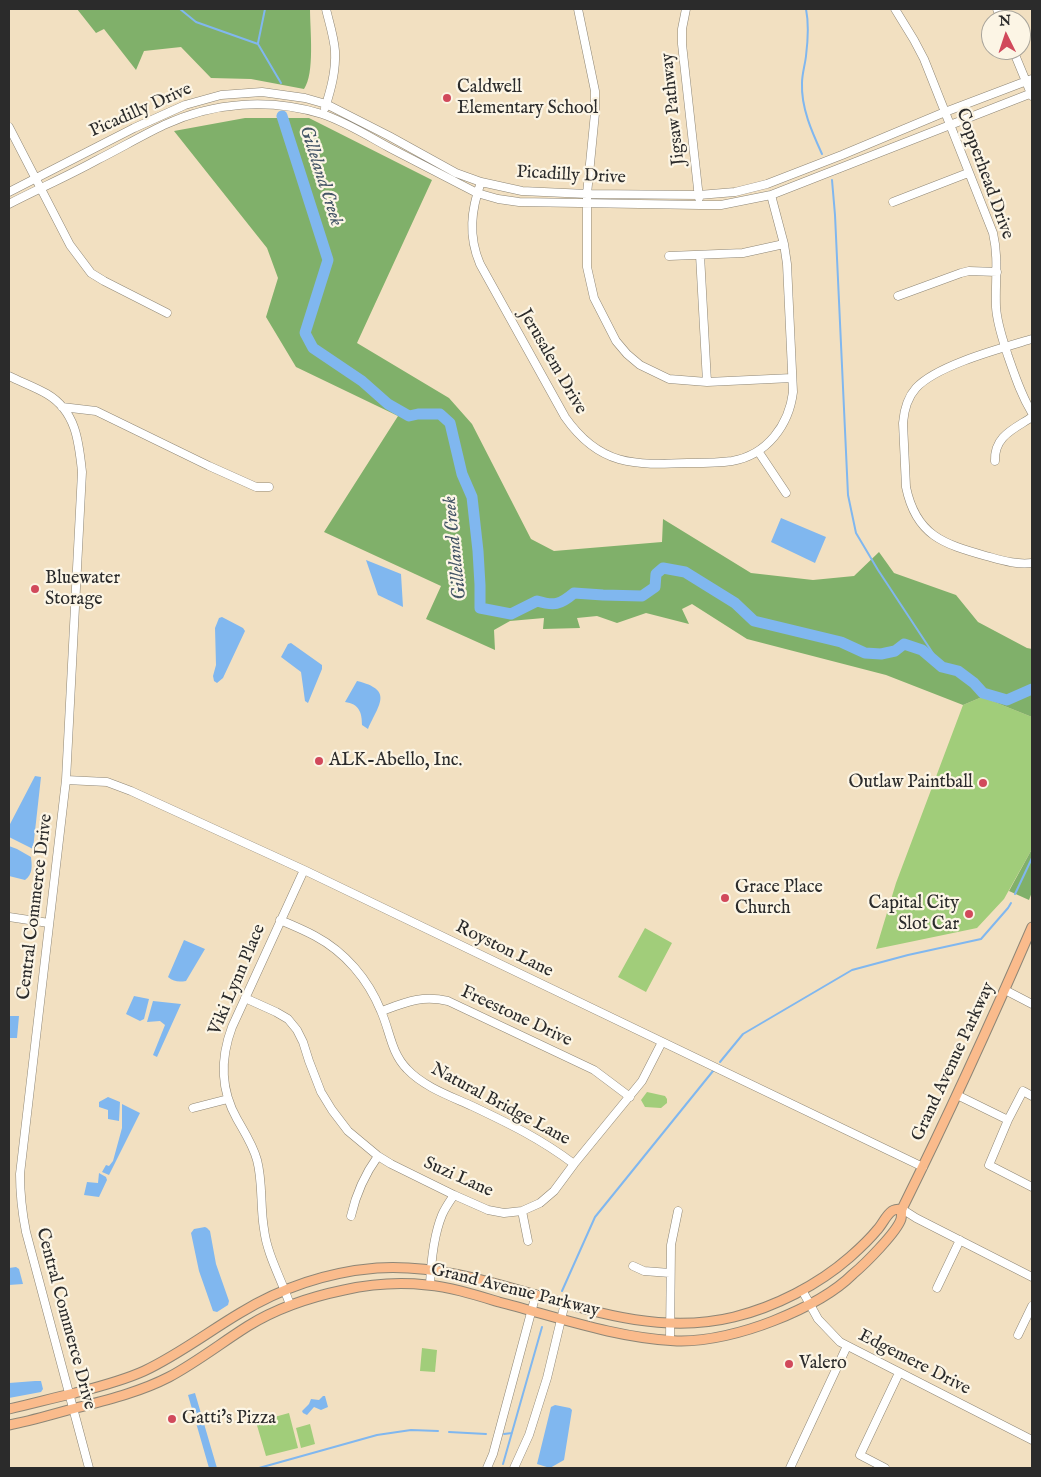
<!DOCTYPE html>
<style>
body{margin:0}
#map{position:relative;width:1041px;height:1477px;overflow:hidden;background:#f2e0c1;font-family:"IM FELL English",serif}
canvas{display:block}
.frame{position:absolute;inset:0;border:10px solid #2b2b2b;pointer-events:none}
.north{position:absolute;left:981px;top:10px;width:50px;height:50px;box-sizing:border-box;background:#fcf5e5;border:1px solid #a8a49b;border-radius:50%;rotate:356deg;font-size:14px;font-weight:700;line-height:20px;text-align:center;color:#2b2b2b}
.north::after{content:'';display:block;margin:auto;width:18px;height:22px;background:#d1495b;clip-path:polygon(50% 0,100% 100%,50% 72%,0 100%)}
</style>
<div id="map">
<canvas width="1041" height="1477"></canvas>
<div class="frame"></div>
<div class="north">N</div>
</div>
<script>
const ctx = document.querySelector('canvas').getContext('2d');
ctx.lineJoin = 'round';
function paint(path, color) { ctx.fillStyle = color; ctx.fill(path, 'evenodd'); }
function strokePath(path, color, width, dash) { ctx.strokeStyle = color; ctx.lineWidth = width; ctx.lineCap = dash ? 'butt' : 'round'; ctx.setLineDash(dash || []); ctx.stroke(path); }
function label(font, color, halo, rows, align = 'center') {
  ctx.font = font + ' "IM FELL English",serif'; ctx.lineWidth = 4.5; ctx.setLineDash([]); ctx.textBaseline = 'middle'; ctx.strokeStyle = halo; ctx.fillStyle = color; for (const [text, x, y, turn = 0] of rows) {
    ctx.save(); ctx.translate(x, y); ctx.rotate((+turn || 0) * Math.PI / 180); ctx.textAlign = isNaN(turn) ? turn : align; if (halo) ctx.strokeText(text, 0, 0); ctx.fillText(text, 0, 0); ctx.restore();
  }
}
const green = new Path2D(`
 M982 697 1032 717V849L1004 899 977 928 876 949 896 883 963 705Z
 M645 928 672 943 646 992 618 977Z
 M647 1092 665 1096 667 1099V1103L661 1108 645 1107 641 1100Z
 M422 1348 437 1350 435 1372 420 1371Z
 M289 1413 298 1448 266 1456 256 1422Z
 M310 1424 315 1444 301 1448 296 1428Z`);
const forest = new Path2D(`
 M77 9H310C310 29 315 74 304 89L251 79 211 78 181 47 144 51 136 70 104 29 96 33Z
 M245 118H309L432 180 357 343 449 398 472 424 531 539 554 551 662 542 663 519 751 573 813 580 854 576 879 552 894 573 956 595 978 622 1027 648 1032 649V717L982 697 963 705 886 675 747 639 692 604 682 609 689 624 646 613 617 623 597 616 577 618 580 628 543 629 544 618 510 621 494 630 495 650 426 619 441 586 324 532 398 416 296 367 266 317 278 278 267 248 174 131Z
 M1032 849V892L1029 900 1009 891Z`);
const water = new Path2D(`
 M781 518 826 537 815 563 771 542Z
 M366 560 401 574 403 607 378 595Z
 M222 617 243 628 245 631 223 678 217 683 214 681 213 676 216 665 215 628 219 618Z
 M291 643 322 665V669L308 703 305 701 301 672 281 657 288 644Z
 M357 681C394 690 379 704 368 729L362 725C362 712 359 704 345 702Z
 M35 776 41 777 33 849 9 837V826Z
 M9 846 17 849 31 857C32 866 33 874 25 880L9 876Z
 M184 940 205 949 186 981C179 982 174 982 168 977Z
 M134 996 149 999 144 1019 140 1021 126 1014Z
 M153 1001 181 1004 157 1057 153 1055 165 1025 160 1021 147 1022Z
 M9 1016H19L17 1038H9Z
 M108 1097 120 1102 119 1121 108 1119V1110L99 1107V1102Z
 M122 1104 140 1113 109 1175 102 1172 106 1165 109 1166 113 1161 122 1128Z
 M99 1173 106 1177 107 1180 99 1197 84 1195 87 1182 98 1183Z
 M205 1227 207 1228 210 1231 216 1264 229 1301 228 1305 217 1312 213 1311 199 1271 191 1233 194 1229Z
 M16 1267 19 1269 23 1284 9 1285V1268Z
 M35 1381H41L43 1389 41 1392 9 1398V1383Z
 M195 1393 217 1468H209L188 1395Z
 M323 1396H325L328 1407 321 1410 314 1407 307 1415 303 1413 302 1411 309 1404 311 1399 319 1400Z
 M555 1405 570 1408 572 1410 564 1460 550 1468 537 1464 551 1407Z`);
const stream = new Path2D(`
 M180 9 196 22 258 44 281 83
 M806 9C809 24 808 40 806 56 805 65 802 74 802 83 801 108 812 132 822 154
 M258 43 265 9
 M832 180 835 215 848 495 856 533 878 570 942 667
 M1015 894 1032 858
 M720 1062 743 1034 852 970 908 955 981 939 1008 908 1011 903
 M562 1291 595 1217 713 1071
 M449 1432 486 1434
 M504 1434 512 1433
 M503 1464 542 1327
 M259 1468 377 1435 411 1430 438 1431`);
const river = new Path2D(`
 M282 116 328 260 305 333 313 348 362 381 388 404 409 416 418 414H440L450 423 462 474 472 497 478 551 480 585V608L511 614 537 601C554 606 560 605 574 593L603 595 642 596 655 587 656 574 663 568 685 572 735 603 754 621 841 642 865 653 881 654 895 651 904 644 922 650 942 667 958 671 974 683 983 693 1007 700 1032 689`);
const minor = new Path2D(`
 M578 9 595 91V113L587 194V267L594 298 616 341 627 354 640 365 669 379 707 382 792 378
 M686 9 682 29V44L699 198
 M895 9 914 40 924 59 993 233C999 259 995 281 996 307 997 324 1003 340 1008 356 1015 376 1021 395 1032 413
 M997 9 1001 20
 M1013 50 1032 96
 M325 108C331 89 336 71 335 51 334 37 329 22 326 9
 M9 127 70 245 91 273 104 281 167 313
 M481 182C471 210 468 236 480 264L565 417C600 467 635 465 690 463 704 463 718 463 732 461 767 455 789 425 793 392L787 264 784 244 771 195
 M9 192 134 128 185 105 221 95 262 92 305 98 326 104 389 136 456 173 481 182 522 191 587 194 699 195 735 192 767 184 842 155 945 112 1032 79
 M893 202 968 173
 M9 204C38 189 68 176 97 160 119 149 141 136 164 125 214 102 269 98 322 114 346 122 368 136 390 148 419 163 448 178 477 193L498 199 519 202 700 205H721L771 195 1032 93
 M700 255 707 382
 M669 256 743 253 784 244
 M898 296 961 273 969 271 997 272
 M1032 339C1002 348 937 365 916 388 907 398 904 410 903 423L906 487C916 536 944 544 986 556 1001 560 1016 565 1032 563
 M9 376C21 382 35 387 47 394 76 411 79 442 82 472L66 780 20 1174C20 1195 22 1212 26 1232L89 1468
 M62 407 96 411 209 466 256 487H269
 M758 451 786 493
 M995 461C994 436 1014 429 1032 417
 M66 780 107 782 131 791 304 870 923 1167
 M9 917 49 923
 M280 920C292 925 304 930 315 936 345 952 368 979 381 1011 390 1031 391 1053 407 1069 424 1087 450 1096 472 1106 510 1124 541 1139 574 1164
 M1005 990 1032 1004
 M245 998 276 1012 288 1019 297 1030 303 1042 309 1061 321 1092 332 1110 348 1131 378 1156 391 1164 454 1195 488 1210 504 1213 522 1211 540 1203 554 1191 574 1164 642 1081 662 1042
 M382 1011C406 1002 422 995 448 1001L594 1070 630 1097
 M957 1095 1008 1120 1023 1091 1032 1096
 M193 1108 228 1099
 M1008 1120 989 1165 1032 1187
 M902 1209 916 1218 1032 1277
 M522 1211 528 1241
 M351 1216C356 1194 365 1174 378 1156
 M633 1266 644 1271 670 1273
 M430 1285C431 1262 433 1237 442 1215 445 1208 450 1201 454 1195
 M937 1288 960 1240
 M802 1290 818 1319 840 1342 1032 1440
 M290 1305C282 1280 267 1255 264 1229 260 1206 263 1182 257 1160 253 1145 245 1133 237 1119 220 1089 220 1059 232 1027L304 870
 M1018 1335 1032 1306
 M670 1340 671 1245 678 1211
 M487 1468 493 1454 536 1294
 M514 1468 529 1435 547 1378 565 1303
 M790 1468 847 1346
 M885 1468 860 1455 899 1373`);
const major = new Path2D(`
 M9 1409C31 1404 53 1398 75 1393 98 1387 122 1381 144 1371 178 1355 208 1332 240 1313 281 1288 329 1272 377 1268 499 1260 612 1347 734 1317 775 1307 818 1285 850 1257 859 1249 869 1240 877 1230 882 1225 886 1215 892 1211 895 1209 899 1209 902 1209
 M9 1425C31 1421 53 1414 76 1408 107 1400 140 1392 169 1377 197 1362 221 1343 248 1326 277 1308 310 1297 344 1290 371 1284 400 1282 427 1285 451 1287 476 1295 499 1302 557 1317 616 1338 677 1341 707 1342 745 1332 773 1321 801 1310 831 1296 853 1274 865 1264 897 1232 901 1219 902 1215 901 1212 902 1209 948 1116 991 1022 1032 927`);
const markers = [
 [447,98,5,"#d1495b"],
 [35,589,5,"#d1495b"],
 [319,761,5,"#d1495b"],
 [983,783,5,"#d1495b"],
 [725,898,5,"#d1495b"],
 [969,914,5,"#d1495b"],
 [789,1364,5,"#d1495b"],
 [172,1419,5,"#d1495b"]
];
const poiNames = [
 ["Caldwell",457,88],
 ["Elementary School",457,109],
 ["Bluewater",45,579],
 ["Storage",45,600],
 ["ALK-Abello, Inc.",329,761],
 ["Outlaw Paintball",973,783,"right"],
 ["Grace Place",735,888],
 ["Church",735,909],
 ["Capital City",959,904,"right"],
 ["Slot Car",959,925,"right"],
 ["Valero",799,1364],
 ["Gatti's Pizza",182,1419]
];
const streetNames = [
 ["Jigsaw Pathway",674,109,-96],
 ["Picadilly Drive",141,111,-24],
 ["Copperhead Drive",984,174,70],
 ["Picadilly Drive",571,176,3],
 ["Jerusalem Drive",552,362,60],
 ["Central Commerce Drive",36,907,-83],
 ["Royston Lane",504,950,26],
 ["Viki Lynn Place",238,980,-67],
 ["Freestone Drive",516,1017,25],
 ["Grand Avenue Parkway",954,1062,-65],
 ["Natural Bridge Lane",500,1105,28],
 ["Suzi Lane",458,1178,24],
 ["Grand Avenue Parkway",515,1291,14],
 ["Central Commerce Drive",65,1319,75],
 ["Edgemere Drive",914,1363,27]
];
const waterNames = [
 ["Gilleland Creek",320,176,72],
 ["Gilleland Creek",456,548,-96]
];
paint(green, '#a1cd7a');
paint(forest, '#80b06a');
paint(water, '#80b7ef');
strokePath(stream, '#80b7ef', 2);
strokePath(river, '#80b7ef', 11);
strokePath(minor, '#8e8676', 9);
strokePath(major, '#8e8676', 11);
strokePath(minor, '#fff', 8);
strokePath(major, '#fabb8c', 9);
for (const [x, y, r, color] of markers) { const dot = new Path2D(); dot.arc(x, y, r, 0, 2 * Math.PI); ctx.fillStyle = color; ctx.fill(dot); strokePath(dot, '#fcf5e5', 2); }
label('18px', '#2b2b2b', '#fcf5e5', poiNames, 'left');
label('18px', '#2b2b2b', '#fcf5e5', streetNames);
label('italic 19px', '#456', '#fcf5e5', waterNames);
</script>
